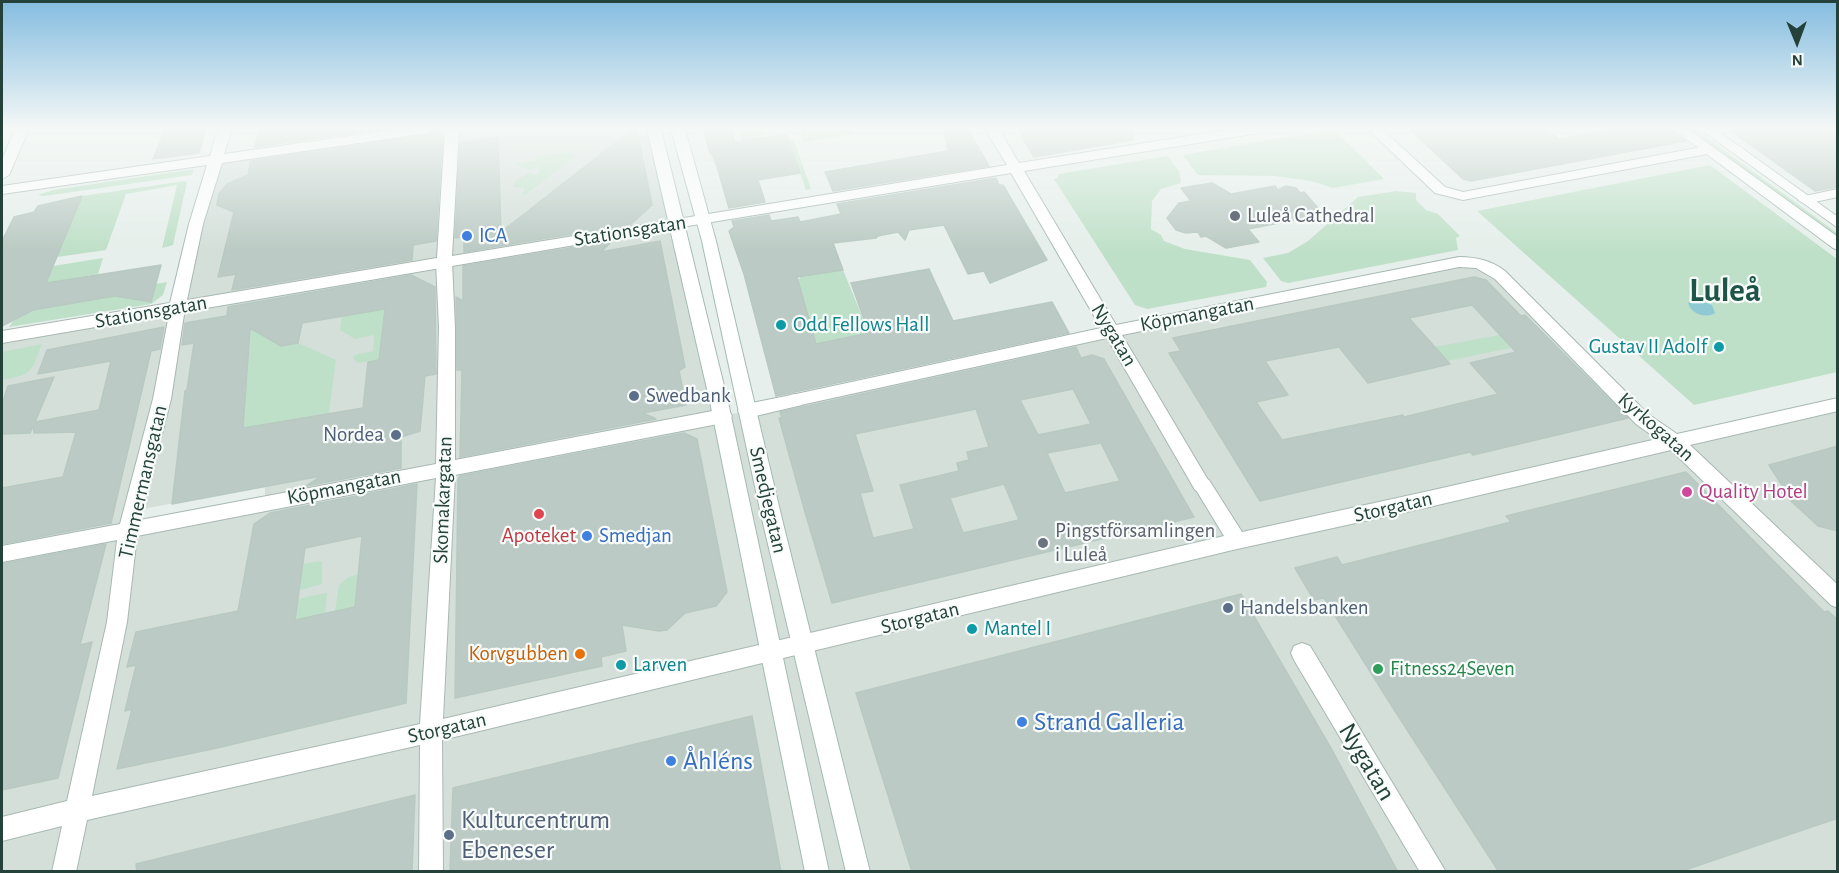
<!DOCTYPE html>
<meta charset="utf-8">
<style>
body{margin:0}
#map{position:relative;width:1839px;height:873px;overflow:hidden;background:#e6efeb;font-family:"Alegreya Sans",sans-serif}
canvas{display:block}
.frame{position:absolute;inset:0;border:3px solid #24423a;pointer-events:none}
.north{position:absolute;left:1767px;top:12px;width:60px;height:60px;-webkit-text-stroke:4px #f7fbf9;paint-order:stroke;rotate:179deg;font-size:16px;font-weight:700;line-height:24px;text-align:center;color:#24423a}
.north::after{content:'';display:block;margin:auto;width:21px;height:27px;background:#24423a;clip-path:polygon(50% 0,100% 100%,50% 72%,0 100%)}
</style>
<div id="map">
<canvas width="1839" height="873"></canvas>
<div class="frame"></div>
<div class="north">N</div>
</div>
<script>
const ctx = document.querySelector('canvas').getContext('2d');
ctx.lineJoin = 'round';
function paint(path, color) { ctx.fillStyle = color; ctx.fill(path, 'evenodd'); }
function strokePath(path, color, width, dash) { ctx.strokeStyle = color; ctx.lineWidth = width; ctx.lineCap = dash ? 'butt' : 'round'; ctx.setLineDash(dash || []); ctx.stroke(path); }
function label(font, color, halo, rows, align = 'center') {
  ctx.font = font + ' "Alegreya Sans",sans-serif'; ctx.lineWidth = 4.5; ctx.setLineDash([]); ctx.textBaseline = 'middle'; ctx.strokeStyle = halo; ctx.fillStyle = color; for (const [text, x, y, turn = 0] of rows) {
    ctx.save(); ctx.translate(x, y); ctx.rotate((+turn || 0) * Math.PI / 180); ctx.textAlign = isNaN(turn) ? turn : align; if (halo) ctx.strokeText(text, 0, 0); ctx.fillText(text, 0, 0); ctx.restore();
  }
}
const built = new Path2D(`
 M427 129H654L723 416 1113 331 1410 272 1484 264 1675 441 1837 404V871L2 872V337L177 308 216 161ZM265 486V502L128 528 132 511Z`);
const green = new Path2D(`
 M750 129H761L762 133 758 137 761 146 794 140 811 189 806 190 794 156 718 169 710 153 744 148 739 131Z
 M800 129H851L853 134 804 142Z
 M1334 129 1384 179 1333 188 1311 181 1275 176 1198 175 1183 155Z
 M1689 129H1695L1837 233V239Z
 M569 152 574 157 525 195 522 194 524 191V188L513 187V183L528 173 534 175 540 172 538 166 529 170 515 164 536 161V158Z
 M1167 156 1179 171 1181 183 1161 189 1152 201 1151 229 1161 235 1164 241 1185 249 1250 260 1267 282 1266 287 1147 309 1135 305 1054 179H1057L1059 174Z
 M1710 165 1837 259V372L1694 405 1477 211Z
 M194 169 192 175 44 196 38 195 53 190Z
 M185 181 187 182 173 245 162 248 177 185 126 194 106 250 57 257 82 196Z
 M1396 191 1416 193V200L1426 210 1438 214 1460 236 1456 238 1458 250 1288 283 1281 281 1263 258 1288 253 1308 241 1358 197Z
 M103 258 98 274 46 283 53 266Z
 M843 270 869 333 811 345 796 282 800 278 799 275Z
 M167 282 163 295 151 304 9 327 13 321 33 310 115 296 131 299 153 295 156 284Z
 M385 309 379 360 358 363 353 358 355 355 373 351 374 335 355 339 340 330 342 317Z
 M251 312 281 346 298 343 336 360 329 413 243 428Z
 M1500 335 1511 348 1447 361 1434 347Z
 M42 344C31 373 33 374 2 380V352Z
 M322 561V584L300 590 303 564Z
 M359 574 355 607 335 611 339 585 349 577Z
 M327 593 325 614 251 630 253 614 309 596Z`);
const water = new Path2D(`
 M1695 299 1712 305 1715 313C1706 319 1691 314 1688 303Z`);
const building = new Path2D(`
 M165 129H206L199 153 153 159Z
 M259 129H382L255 147Z
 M436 129H440L442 146 436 241 413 245 412 260 232 290 236 274 218 277 234 212 217 205 219 194 227 184 248 175 251 161 428 135Z
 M633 129H637L652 205 631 224 464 252V237L455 238 460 143 498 137 501 232Z
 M703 129H732L735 142 786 134 800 173 758 180 765 202 729 208 713 153H710Z
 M944 129H968L989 166 833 191 825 172 948 151Z
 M1019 129H1132L1133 140 1034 157 1021 136H1024Z
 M1409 129H1546L1559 139 1615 129H1671L1686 141 1471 181 1463 179Z
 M1728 129H1838V187L1815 191Z
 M996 178 999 185H1003L1047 260 990 283 984 271 968 274 944 225 909 230 905 240 898 232 878 236 876 238 833 243 843 270 797 277 816 344 869 333 851 283 929 269 953 321 1052 302 1069 333 776 396 744 274 729 231 734 227 732 221 769 215 771 221 798 217 800 222 841 214 837 204Z
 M1212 183 1231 194 1275 186 1278 190 1286 186 1296 188 1300 193 1304 192 1319 209 1310 217 1248 229 1259 242 1226 248 1206 236 1201 237 1198 232 1186 233 1176 230 1167 218 1179 203 1191 201 1181 188Z
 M82 196 46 283 161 265 151 302 115 296 33 310 2 326V241L14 217 34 212 38 206Z
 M612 241 601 252 660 241 685 367 679 371 686 405 643 413 656 419 460 457 462 370H457L456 297 463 301V266Z
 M411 275 435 287 436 374 425 376 420 431 401 437V468L306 486 321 476 172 504 185 391 187 390 194 343 182 345 185 323 226 316 229 315 227 314 228 307ZM385 309 379 360 368 362 363 408 243 428 250 328 281 346 298 343 302 323Z
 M1474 277 1486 280 1521 316 1525 315 1628 418 1473 455 1470 452 1260 501 1169 353 1181 351 1173 338ZM1472 305 1516 352 1470 363 1498 394 1404 417 1403 415 1282 440 1256 402 1288 395 1265 361 1339 347 1368 383 1450 364 1409 318Z
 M164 327 160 349 151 351 111 523 2 544V488L63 477 76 432 34 433 33 426 30 433 2 434V404L8 386 54 377 35 422 99 410 111 361 38 374 47 350Z
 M1076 347 1081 358 1092 355 1104 359 1194 517 832 603 805 512 779 418H782L780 412ZM1073 389 1091 424 1038 435 1020 400ZM976 409 989 447 967 452 969 460 957 463 959 471 900 485 914 529 873 538 860 493 873 491 855 434ZM1101 443 1120 481 1065 493 1047 453ZM1004 484 1019 520 963 533 950 498Z
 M684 433 697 439 727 592 716 606 685 613 667 630 659 631 622 625 626 651 601 657 602 666 455 698 458 479 460 476Z
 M1838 446V531L1818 526 1778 489 1783 487 1769 465Z
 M1686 472 1824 612 1828 611 1838 620V818L1679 872H1499L1393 708 1324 598 1314 600 1295 568 1337 557 1342 565 1511 522 1506 516Z
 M417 484 406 703 217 748 117 769 132 709 125 711 136 665 127 667 136 632 238 611 254 524 270 513ZM362 536 355 607 295 620 305 548Z
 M106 544 80 645 92 642 58 778 2 790V564Z
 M1241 594 1332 750 1398 872H912L856 693Z
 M752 716 781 872H450L453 788Z
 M415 795 412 872H137L136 864Z`);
const pedestrian = new Path2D(`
 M444 257 452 262 455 328V460L723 409 729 411 732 416 729 421 723 423 455 475 443 719 1224 536 1193 485 1195 480 1202 478 1209 480 1242 532 1429 491 1436 494 1438 499 1436 504 1429 507 1237 549 442 740 443 872H419L420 745 87 820 76 872H52L62 826 2 841V817L67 801 107 622 117 540 2 562V546L120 524 153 399 171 304H183L185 308 171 399 140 520 436 464 439 328 436 262ZM436 478 420 724 92 796 127 622 137 536Z
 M796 394 802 395 805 400 802 405 747 418 741 416 738 411 741 406 747 404Z`);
const minor = new Path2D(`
 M218 129H232L224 154 399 129H434L428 133 222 163 203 224 187 300 437 258 445 129H459L452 256 1007 165 985 129H999L1019 163 1233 129H1265L1259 133 1024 171 1116 325 1459 257C1477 257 1492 261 1505 271L1648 414 1677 434 1838 398V411L1690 445 1838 585V608L1831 605 1671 450 1429 507 1422 504 1420 499 1422 494 1429 491 1657 439 1636 424 1495 279 1476 268 1459 267 1122 335 1211 485 1209 490 1202 492 1195 490 1107 338 796 406 790 405 787 400 790 395 796 394 1101 328 1011 173 645 233 2 343V331L170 303 189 224 207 165 2 194V186L210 156Z
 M1368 129H1382L1445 187 1463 192 1707 146 1714 150 1707 154 1463 200 1435 193Z
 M1838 189V197L1805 204 1798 200 1800 197Z
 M1302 643 1310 646 1446 872H1420L1294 660 1291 653 1294 646Z`);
const tertiary = new Path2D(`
 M15 129H29L9 175 2 179V160Z`);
const secondary = new Path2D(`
 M647 129H661L728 402 829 872H805L710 402Z
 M671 129H685L716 241 782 519 870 872H846L762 519 702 241Z
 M1673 129H1688L1838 237V250L1833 248Z
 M1700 129H1715L1838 217V228Z`);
const markers = [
 [1235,216,6,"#6b7280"],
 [467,236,6,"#3f7fe0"],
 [781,325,6,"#0f9aa8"],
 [1719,347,6,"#0f9aa8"],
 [634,396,6,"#5c6f8a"],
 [396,435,6,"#5c6f8a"],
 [1687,492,6,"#d1479c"],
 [539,514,6,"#e0444e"],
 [587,536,6,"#3f7fe0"],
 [1043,543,6,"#6b7280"],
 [1228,608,6,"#5c6f8a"],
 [972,629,6,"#0f9aa8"],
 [580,654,6,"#e8710a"],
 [621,665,6,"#0f9aa8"],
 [1378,669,6,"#2e9e5b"],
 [1022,722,6,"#3f7fe0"],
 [671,761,6,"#3f7fe0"],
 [449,835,6,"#5c6f8a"]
];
const worshipNames = [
 ["Luleå Cathedral",1247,216],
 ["Pingstförsamlingen",1055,531],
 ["i Luleå",1055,555]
];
const streetNames = [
 ["Stationsgatan",630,231,-9],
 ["Stationsgatan",151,312,-10],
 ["Köpmangatan",1197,314,-11],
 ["Nygatan",1114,335,59],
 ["Kyrkogatan",1656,427,41],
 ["Timmermansgatan",143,482,-77],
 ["Köpmangatan",344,487,-11],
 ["Skomakargatan",443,500,-88],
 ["Smedjegatan",768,500,77],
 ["Storgatan",1393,507,-13],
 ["Storgatan",920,618,-14],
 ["Storgatan",447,728,-13]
];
const shopNames = [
 ["ICA",479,236],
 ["Smedjan",599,536]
];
const cultureNames = [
 ["Odd Fellows Hall",793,325],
 ["Gustav II Adolf",1707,347,"right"],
 ["Mantel I",984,629],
 ["Larven",633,665]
];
const serviceNames = [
 ["Swedbank",646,396],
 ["Nordea",384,435,"right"],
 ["Handelsbanken",1240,608]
];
const hotelNames = [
 ["Quality Hotel",1699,492]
];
const healthNames = [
 ["Apoteket",539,536]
];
const foodNames = [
 ["Korvgubben",568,654]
];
const leisureNames = [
 ["Fitness24Seven",1390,669]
];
const nearShopnames = [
 ["Strand Galleria",1034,722],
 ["Åhléns",683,761]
];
const nearStreetnames = [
 ["Nygatan",1367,762,59]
];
const nearServicenames = [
 ["Kulturcentrum",461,820],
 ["Ebeneser",461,850]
];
const townNames = [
 ["Luleå",1725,291]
];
paint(built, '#d4dfda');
paint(green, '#bfe0c8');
paint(water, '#8ec9d4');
paint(building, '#bbcac4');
strokePath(building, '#b8c9c2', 1.5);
strokePath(pedestrian, '#a8b8b2', 2);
strokePath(minor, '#a8b8b2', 2);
strokePath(tertiary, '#a8b8b2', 2);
strokePath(secondary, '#a4bbb3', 2);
paint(pedestrian, '#fff');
paint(minor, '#fff');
paint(tertiary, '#fff');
paint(secondary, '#fff');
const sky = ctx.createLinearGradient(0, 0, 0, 251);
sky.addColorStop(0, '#84bce0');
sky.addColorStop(0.51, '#f4f8f6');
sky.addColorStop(1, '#f4f8f600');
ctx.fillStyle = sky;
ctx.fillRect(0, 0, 1839, 251);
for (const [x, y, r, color] of markers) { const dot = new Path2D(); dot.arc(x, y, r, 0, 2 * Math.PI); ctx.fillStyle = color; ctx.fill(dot); strokePath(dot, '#f7fbf9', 2); }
label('21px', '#5b616d', '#f7fbf9', worshipNames, 'left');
label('21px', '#24423a', '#f7fbf9', streetNames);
label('21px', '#366cbe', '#f7fbf9', shopNames, 'left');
label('21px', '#0d838f', '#f7fbf9', cultureNames, 'left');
label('21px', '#4e5e75', '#f7fbf9', serviceNames, 'left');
label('21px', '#b23c85', '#f7fbf9', hotelNames, 'left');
label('21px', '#be3a42', '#f7fbf9', healthNames);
label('21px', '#c56008', '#f7fbf9', foodNames, 'right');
label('21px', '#27864d', '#f7fbf9', leisureNames, 'left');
label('26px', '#366cbe', '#f7fbf9', nearShopnames, 'left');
label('26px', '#24423a', '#f7fbf9', nearStreetnames);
label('26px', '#4e5e75', '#f7fbf9', nearServicenames, 'left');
label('bold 33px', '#1f5548', '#f7fbf9', townNames);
</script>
